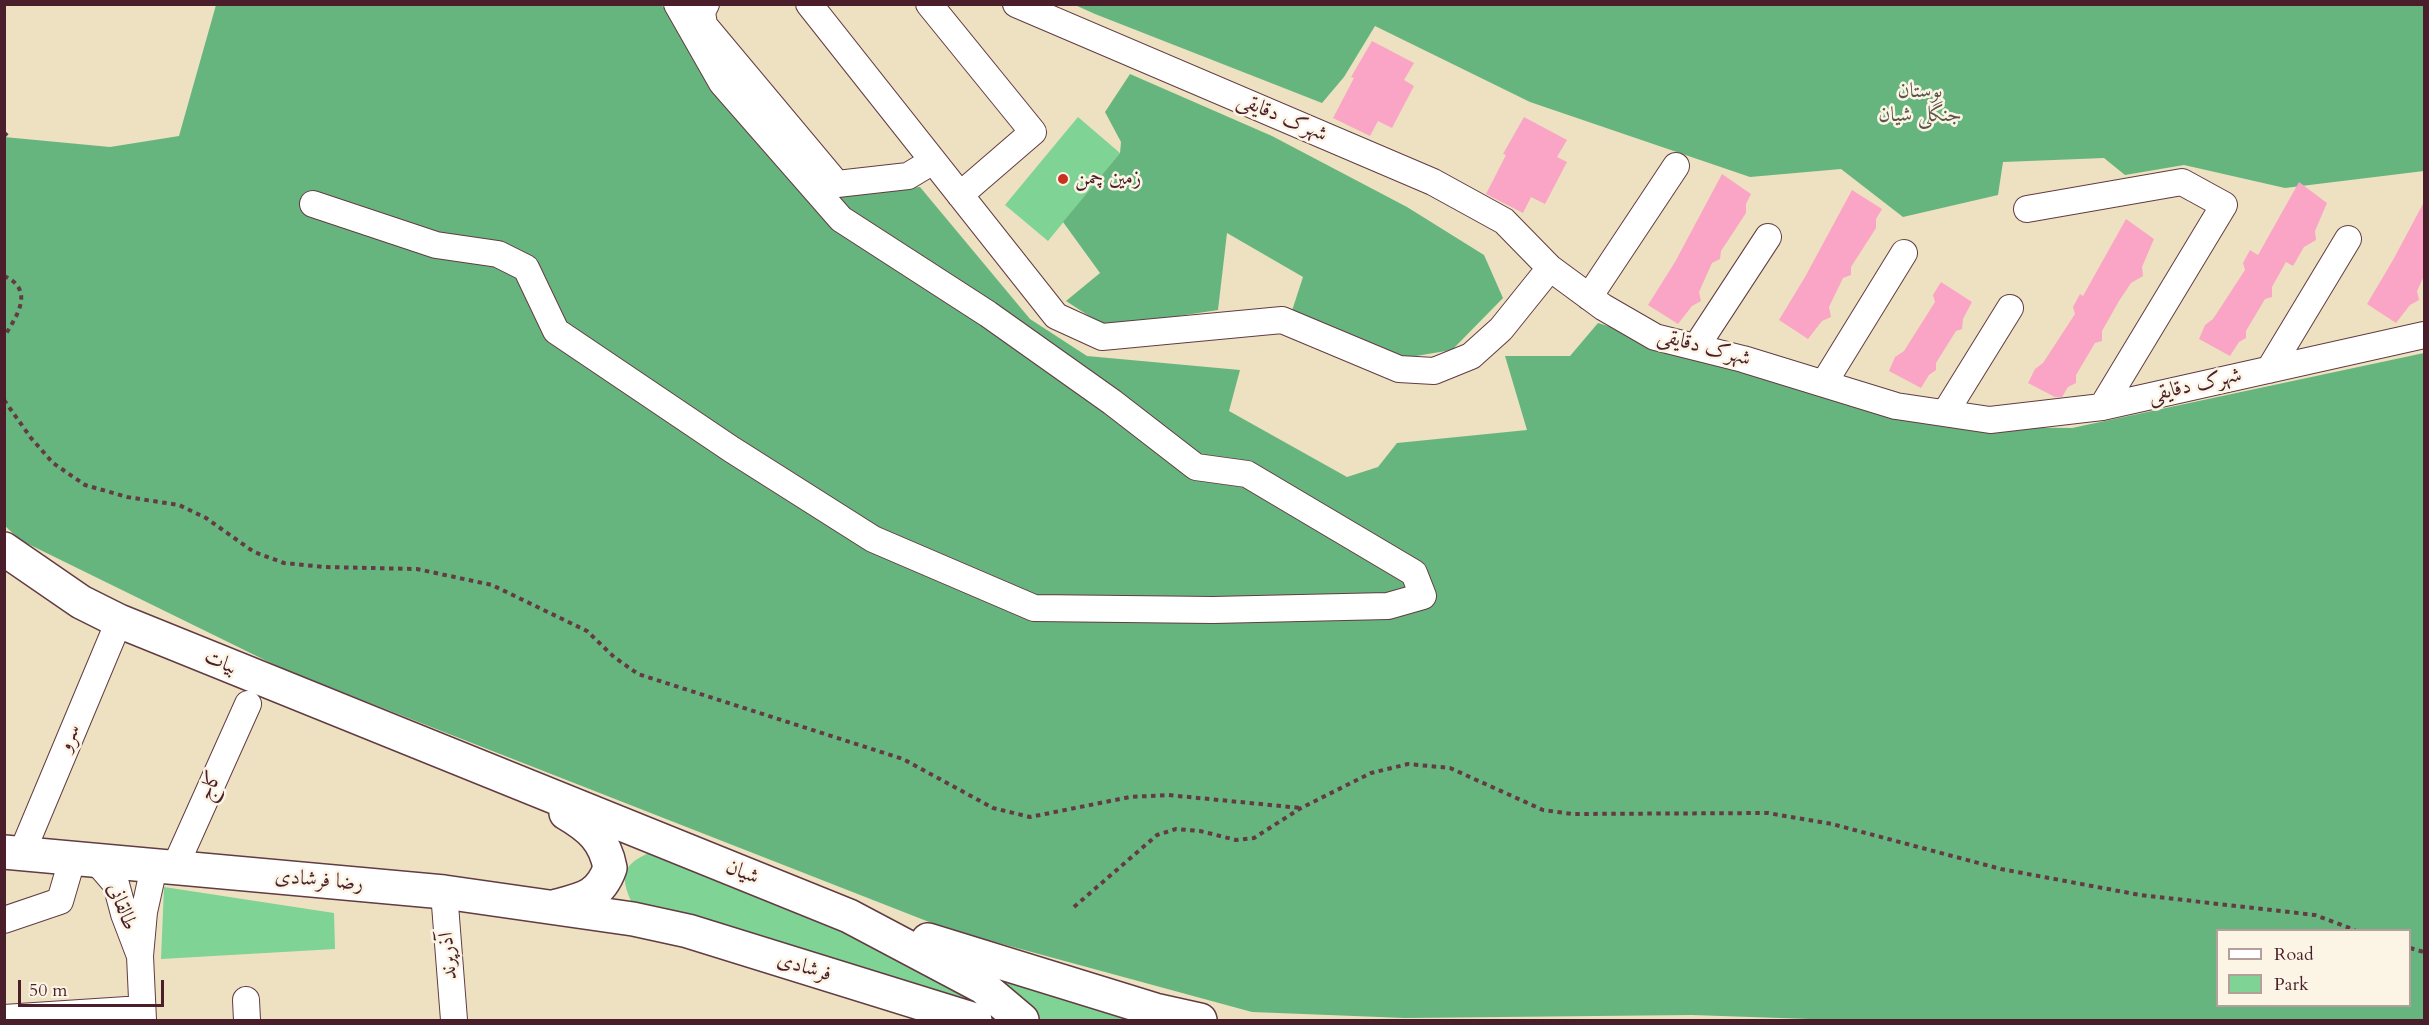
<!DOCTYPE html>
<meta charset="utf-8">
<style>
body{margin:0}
#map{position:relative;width:2429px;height:1025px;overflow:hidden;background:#ede1c1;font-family:Cardo,serif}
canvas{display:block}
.frame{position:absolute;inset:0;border:6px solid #4a1f2b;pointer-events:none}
.legend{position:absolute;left:2216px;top:929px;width:195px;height:78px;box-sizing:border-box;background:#fcf5e5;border:2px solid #b59f9b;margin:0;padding:8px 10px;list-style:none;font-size:18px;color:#4a1f2b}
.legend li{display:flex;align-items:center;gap:12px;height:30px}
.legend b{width:30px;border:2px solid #b59f9b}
.scale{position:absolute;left:18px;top:980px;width:146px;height:27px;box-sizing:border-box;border:3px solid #4a1f2b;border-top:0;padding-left:8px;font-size:18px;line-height:21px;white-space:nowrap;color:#4a1f2b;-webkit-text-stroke:4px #fcf5e5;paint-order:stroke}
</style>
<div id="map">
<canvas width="2429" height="1025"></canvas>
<div class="frame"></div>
<ul class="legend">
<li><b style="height:8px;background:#fff"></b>Road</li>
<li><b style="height:16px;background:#7fd395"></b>Park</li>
</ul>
<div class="scale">50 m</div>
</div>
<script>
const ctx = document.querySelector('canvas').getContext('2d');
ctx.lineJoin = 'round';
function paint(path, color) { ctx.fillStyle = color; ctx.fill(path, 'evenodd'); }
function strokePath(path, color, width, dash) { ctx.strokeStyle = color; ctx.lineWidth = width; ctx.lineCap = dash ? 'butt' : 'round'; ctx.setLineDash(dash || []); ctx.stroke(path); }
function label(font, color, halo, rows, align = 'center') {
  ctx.font = font + ' Cardo,Amiri,serif'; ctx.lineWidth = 5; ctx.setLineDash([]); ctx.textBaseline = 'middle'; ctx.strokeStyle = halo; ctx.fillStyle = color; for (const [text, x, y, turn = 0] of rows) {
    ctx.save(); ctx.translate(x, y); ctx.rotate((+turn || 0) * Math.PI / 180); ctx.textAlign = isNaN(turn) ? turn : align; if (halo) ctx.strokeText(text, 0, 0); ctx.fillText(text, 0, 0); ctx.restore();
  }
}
const green = new Path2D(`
 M1078 117 1120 153 1048 241 1005 205Z
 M651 852 891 951 1008 1020H990L632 903C619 875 623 864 651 852Z
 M164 887 334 913 335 949 161 959Z
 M979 970 1160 1020H1039Z`);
const forest = new Path2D(`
 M216 5H661L839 194 920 187 1030 319 1087 356 1240 370 1229 411 1347 477 1378 467 1397 443 1527 430 1505 356H1570L1598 323 1853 400 1968 427 2072 428 2424 353V1020H1839L1692 1015 1405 1018 1252 1012 947 929 283 669 20 540 4 525V137L110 147 179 136ZM2218 930H2410V1006H2218Z
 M1075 5H2424V171L2285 188 2184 165 2125 175 2104 158 2003 162 1998 195 1903 217 1841 169 1750 177 1530 102 1375 26 1344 77 1322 103 1095 14Z
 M1130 74 1272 136 1407 207 1484 255 1503 298 1452 350 1368 364 1285 332 1303 277 1227 233 1218 310 1106 327 1066 301 1100 273 1063 222 1120 153 1121 142 1105 112Z`);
const building = new Path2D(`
 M1372 41 1414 63 1404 80 1414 86 1392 128 1378 121 1370 136 1333 118 1354 78 1351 77Z
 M1524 117 1567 140 1557 157 1567 162 1545 204 1531 197 1523 213 1486 194 1506 155 1503 154Z
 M1722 174 1751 194 1746 204V213L1721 251 1720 259 1712 263 1699 292 1701 301 1692 306 1678 324 1648 305 1675 262Z
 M2299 182 2327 203 2315 231 2316 240 2304 247 2293 266 2286 262 2272 287V297L2265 299 2246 331V338L2239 342 2230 356 2199 339 2205 325 2213 319 2245 270 2243 263 2250 250 2258 255Z
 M1852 190 1882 209 1876 219V228L1851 267V275L1843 278 1829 307 1831 317 1822 321 1808 339 1779 320 1805 277Z
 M2424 202V276L2417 291 2419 300 2410 305 2396 323 2367 304 2393 260Z
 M2126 219 2154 239 2142 267 2143 276 2131 283 2119 301 2102 331V341L2095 343 2076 375V383L2068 387 2062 397H2055L2028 383 2035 369 2043 363 2075 314 2073 307 2080 294 2083 296Z
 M1941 282 1972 302 1963 319 1962 329 1956 331 1936 363V370L1929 375 1921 388 1889 371 1895 357 1904 351 1935 302 1933 295Z`);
const path = new Path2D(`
 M4 136 8 132
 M4 276C36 290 16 317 4 337
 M4 400 31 438 53 463 85 485 127 497 179 505 206 518 254 552 284 563 324 567 417 569 492 585 587 631 614 657 638 674 903 759 993 808 1030 817 1130 797 1168 795 1301 808
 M1074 907 1157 835 1176 829 1200 831 1236 840 1254 838 1301 808 1371 773 1408 764 1450 768 1543 810 1572 814 1768 813 1832 824 2001 869 2140 895 2315 915 2355 930
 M2410 948 2424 952`);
const minor = new Path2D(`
 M706 4 702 12 704 25 837 184 908 176 933 161
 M809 4 1056 316 1102 337 1282 320 1399 369 1434 371 1471 356 1501 329 1550 268
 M929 4 1033 132 960 195
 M1016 4 1433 182 1504 221 1550 268 1603 307 1655 337 1743 359 1896 406 1990 420 2102 407 2424 335
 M313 204 436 245 498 254 526 268 556 331 731 449 873 539 1034 608 1213 610 1388 606 1423 596 1414 573 1247 474 1196 467 1112 402 988 314 841 219 722 83 677 4
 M2027 209 2182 182 2224 205 2102 407
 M1589 297 1676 166
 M1696 347 1768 237
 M2269 370 2348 239
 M1824 383 1904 253
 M1945 413 2010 308
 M21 855 119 621
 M97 862 116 884 124 914 140 956 144 912 154 867
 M174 869 248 704
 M444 892 454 1020
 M4 920 60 901 72 860
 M140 956 143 1020
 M246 1000 247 1020
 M4 1018 142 1009`);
const major = new Path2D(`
 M4 549 81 602 119 621 849 916 983 987 1022 1020
 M4 852 444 892 633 919 688 931 975 1020
 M557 906C584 899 600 896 610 868 605 840 590 827 566 813
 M928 940 1155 1010 1200 1020`);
const markers = [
 [1063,179,6,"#c8321e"]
];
const parkNames = [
 ["بوستان",1920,92],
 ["جنگلی شیان",1920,116]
];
const streetNames = [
 ["شهرک دقایقی",1282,118,23],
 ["شهرک دقایقی",1704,348,15],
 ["شهرک دقایقی",2195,386,-13],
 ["بیات",220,663,23],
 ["سرو",70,738,-67],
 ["کاج",211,786,-66],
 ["شیان",742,873,22],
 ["رضا فرشادی",319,881,5],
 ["طالقانی",121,907,69],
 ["آذرپرند",449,956,-95],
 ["فرشادی",804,968,17]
];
const poiNames = [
 ["زمین چمن",1075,179]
];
paint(green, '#7fd395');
paint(forest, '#67b57e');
paint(building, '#faa5c6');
strokePath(minor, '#623c42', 28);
strokePath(major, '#623c42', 36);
strokePath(path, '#623c42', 4, [4.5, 4.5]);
strokePath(minor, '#fff', 26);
strokePath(major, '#fff', 33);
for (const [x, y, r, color] of markers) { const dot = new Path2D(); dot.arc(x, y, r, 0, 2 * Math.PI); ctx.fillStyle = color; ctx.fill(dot); strokePath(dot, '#fcf5e5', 2); }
label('21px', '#5a554b', '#fcf5e5', parkNames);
label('21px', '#4a1f2b', '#fcf5e5', streetNames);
label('21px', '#4a1f2b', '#fcf5e5', poiNames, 'left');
</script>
